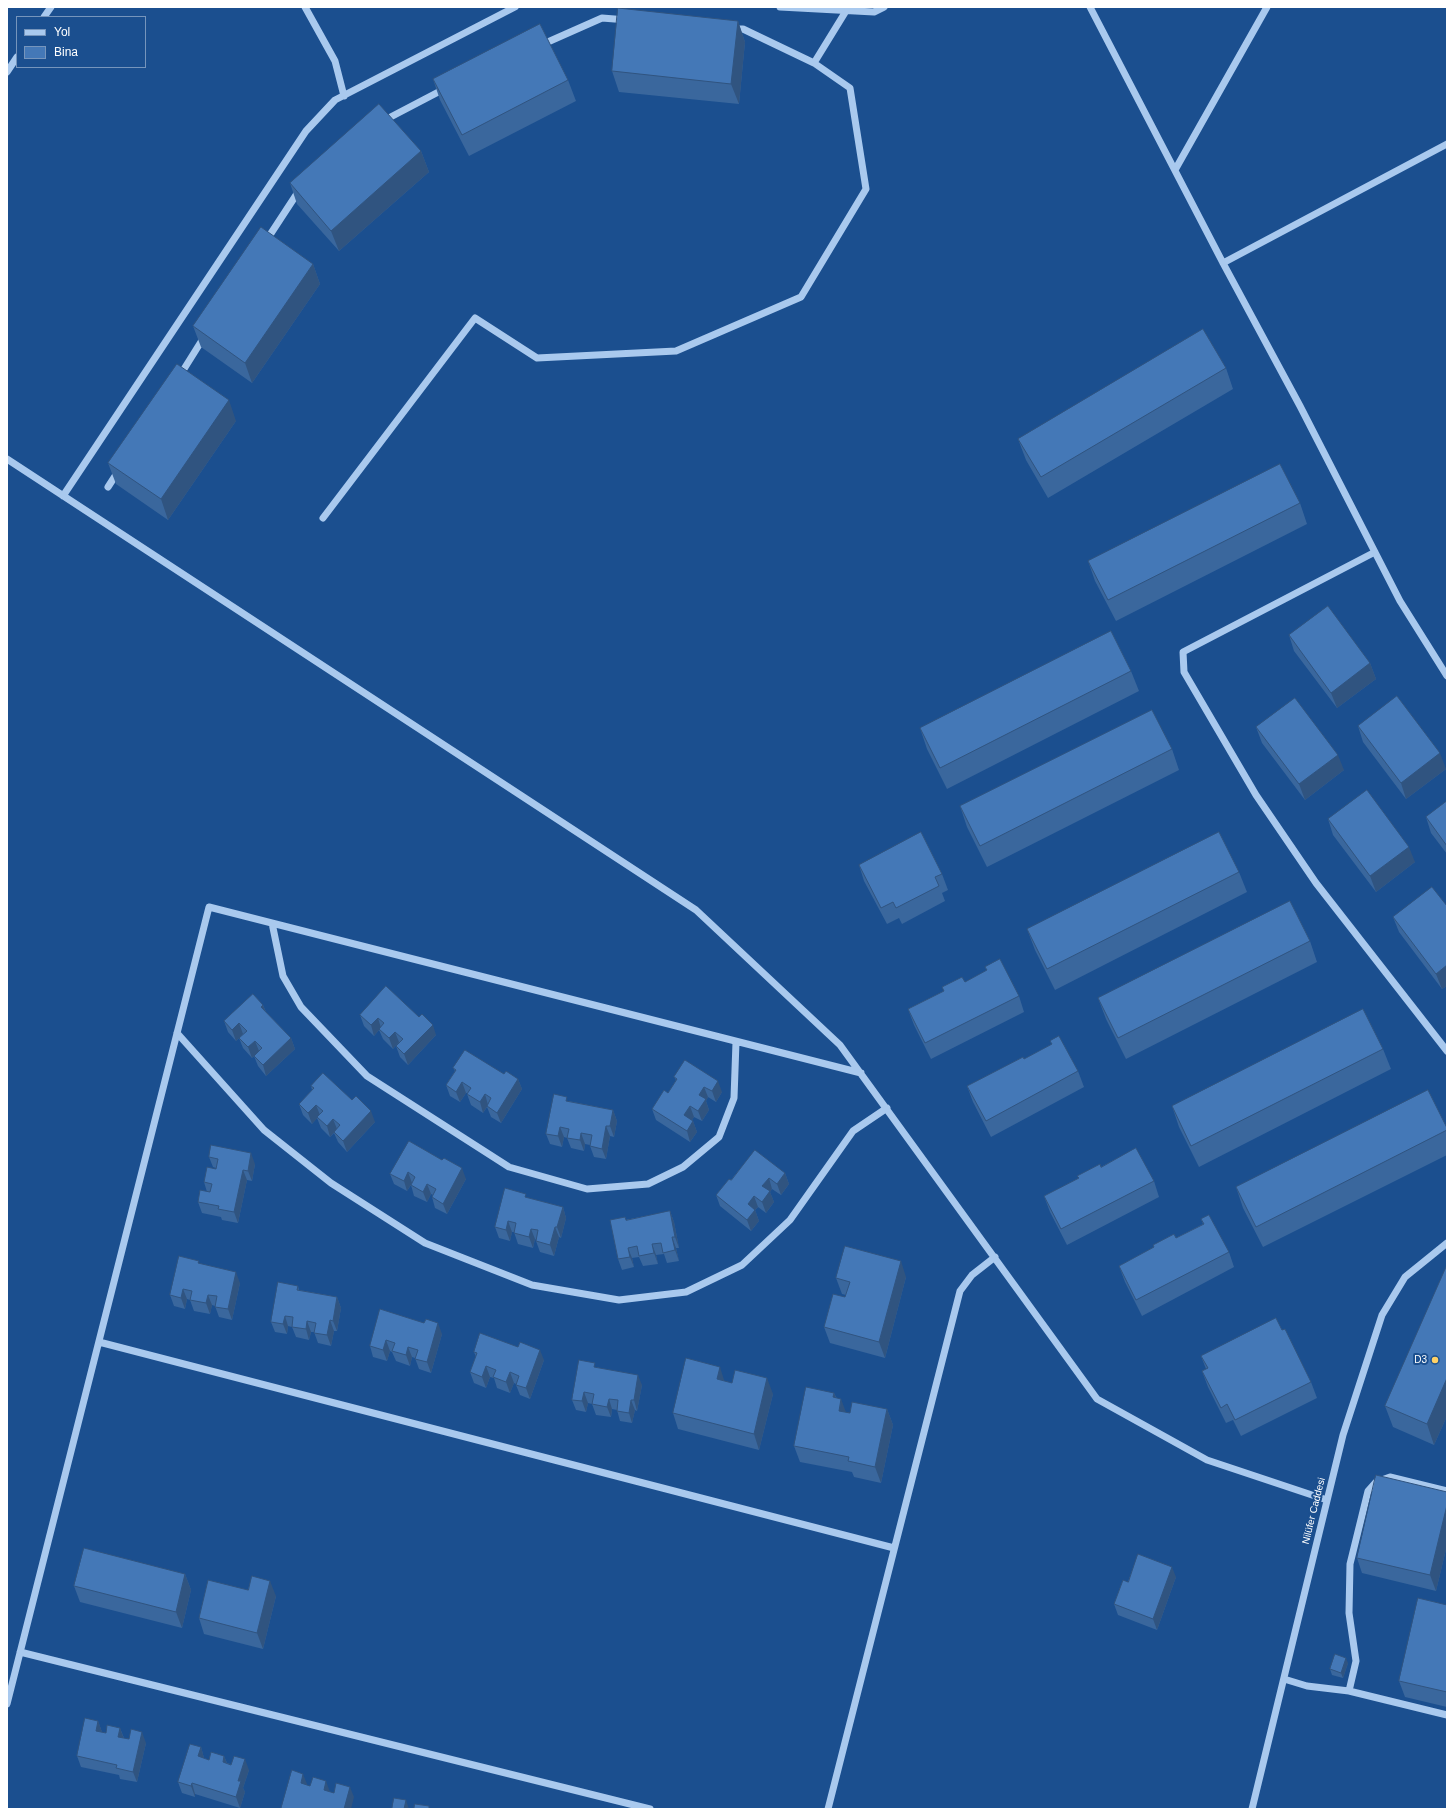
<!DOCTYPE html>
<meta charset="utf-8">
<style>
body{margin:0}
#map{position:relative;width:1454px;height:1816px;overflow:hidden;background:#1b4f8f;font-family:Helvetica,sans-serif}
canvas{display:block}
.frame{position:absolute;inset:0;border:8px solid #fff;pointer-events:none}
.legend{position:absolute;left:16px;top:16px;width:130px;height:52px;box-sizing:border-box;background:#1b4f8f;border:1px solid #7695bc;margin:0;padding:5px 7px;list-style:none;font-size:12px;color:#fff}
.legend li{display:flex;align-items:center;gap:8px;height:20px}
.legend b{width:20px;border:1px solid #7695bc}
</style>
<div id="map">
<canvas width="1454" height="1816"></canvas>
<div class="frame"></div>
<ul class="legend">
<li><b style="height:5px;background:#a9c9ee"></b>Yol</li>
<li><b style="height:11px;background:#4478b7"></b>Bina</li>
</ul>
</div>
<script>
const ctx = document.querySelector('canvas').getContext('2d');
ctx.lineJoin = 'round';
function strokePath(path, color, width, dash) { ctx.strokeStyle = color; ctx.lineWidth = width; ctx.lineCap = dash ? 'butt' : 'round'; ctx.setLineDash(dash || []); ctx.stroke(path); }
function paint(path, color) { ctx.fillStyle = color; ctx.fill(path, 'evenodd'); }
function label(font, color, halo, rows, align = 'center') {
  ctx.font = font + ' Helvetica,sans-serif'; ctx.lineWidth = 4; ctx.setLineDash([]); ctx.textBaseline = 'middle'; ctx.strokeStyle = halo; ctx.fillStyle = color; for (const [text, x, y, turn = 0] of rows) {
    ctx.save(); ctx.translate(x, y); ctx.rotate((+turn || 0) * Math.PI / 180); ctx.textAlign = isNaN(turn) ? turn : align; if (halo) ctx.strokeText(text, 0, 0); ctx.fillText(text, 0, 0); ctx.restore();
  }
}
const minor = new Path2D(`
 M305 7 335 61 344 96
 M780 7 874 12 884 7
 M1090 7 1223 263 1300 406 1400 601 1447 676
 M44 17 51 7
 M541 45 602 18 627 20
 M814 63 846 11
 M7 72 17 57
 M383 121 446 88
 M1175 170 1267 7
 M266 241 300 189
 M1223 263 1447 144
 M179 377 204 337
 M7 459 696 910 840 1045 1097 1399 1207 1460 1327 1500
 M108 487 119 470
 M63 496 306 131 335 100 515 7
 M323 518 475 318 537 358 676 351 801 297 866 189 850 88 814 63 743 29H733
 M1375 552 1183 652 1184 672 1256 795 1316 883 1447 1051
 M272 923 283 976 301 1007 367 1076 509 1167 587 1189 648 1184 683 1167 719 1137 734 1098 736 1042
 M177 1033 264 1130 331 1183 425 1243 532 1285 619 1300 686 1292 742 1265 790 1220 853 1131 887 1108
 M99 1342 894 1548
 M20 1652 650 1809
 M1284 1679 1307 1686 1349 1691 1447 1715
 M1349 1691 1356 1661 1349 1613 1350 1564 1368 1491 1376 1482 1390 1477 1447 1491
 M7 1704 209 907 861 1073
 M828 1809 960 1291 972 1275 995 1257
 M1252 1809 1343 1435 1382 1315 1405 1277 1447 1243`);
const wall = new Path2D(`
 M738 21 745 42 739 104 619 92 612 71Z
 M433 79 568 80 576 101 469 156 440 100Z
 M421 151 429 172 339 251 297 204 290 183Z
 M313 264 320 284 252 383 201 347 193 326Z
 M1226 368 1233 389 1048 498 1026 460 1018 439Z
 M236 421 168 520 116 484 108 463Z
 M1300 503 1307 524 1116 621 1095 581 1088 561Z
 M1289 635 1370 663 1376 679 1337 708 1294 651Z
 M1131 671 1139 691 947 789 927 749 920 728Z
 M1358 726 1446 769 1406 799 1363 742Z
 M1256 727 1344 770 1305 800 1262 743Z
 M1172 749 1179 770 987 867 967 827 960 806Z
 M1447 801V854L1431 833 1426 817Z
 M1328 819 1415 862 1376 892 1333 835Z
 M859 865 942 874 948 890 942 893 945 901 902 924 899 918 887 924 864 881Z
 M1239 872 1247 892 1055 990 1035 950 1027 929Z
 M1447 906V986L1442 989 1399 932 1393 917Z
 M1310 941 1317 962 1126 1059 1106 1019 1098 998Z
 M985 967 1019 996 1024 1012 931 1059 914 1025 908 1009 944 991 942 987 965 982 987 971Z
 M386 986 436 1035 408 1065 400 1057 396 1046 399 1042 393 1049 383 1039 379 1030 374 1036 364 1026 360 1015Z
 M263 1005 266 1012 291 1038 295 1049 266 1076 258 1066 254 1056 252 1058 243 1048 239 1038 236 1041 228 1032 224 1021Z
 M1050 1041 1078 1071 1084 1087 991 1137 973 1102 967 1086 1024 1059 1052 1045Z
 M1383 1049 1391 1069 1199 1167 1179 1127 1172 1106Z
 M453 1068 504 1074 518 1079 522 1089 501 1123 491 1117 487 1107 483 1113 471 1105 467 1094V1093H466L460 1102 450 1096 446 1085 455 1071Z
 M674 1077 722 1092 716 1102 708 1097 706 1101 709 1110 702 1121 694 1117 692 1120 693 1121 697 1132 690 1142 656 1120 652 1109 668 1093 676 1080Z
 M311 1086 375 1122 347 1152 338 1142 334 1133 330 1137 321 1128 317 1118 312 1124 303 1115 299 1104 312 1090Z
 M568 1101 613 1110 617 1121 614 1137 610 1136 606 1159 594 1157 590 1146V1145L585 1144 584 1151 571 1148 567 1138 564 1137 562 1147 550 1144 546 1134Z
 M1447 1128V1155L1263 1247 1243 1208 1236 1187Z
 M209 1157 255 1164 252 1181 247 1180 238 1223 222 1220 221 1217 202 1213 198 1202 207 1192 204 1182 216 1168 213 1167Z
 M442 1160 466 1179 447 1214 435 1208 432 1197 433 1195 431 1194 427 1202 414 1196 411 1185 407 1191 394 1184 390 1174Z
 M1101 1167 1154 1181 1159 1197 1067 1245 1050 1212 1044 1196Z
 M785 1173 789 1184 781 1195 772 1189 770 1192 774 1202 766 1213 758 1207 755 1210 759 1221 751 1231 720 1206 716 1195 731 1180Z
 M527 1198 563 1207 566 1218 561 1238 559 1237 554 1256 540 1252 536 1241V1240L535 1239 533 1248 518 1244 514 1232H512L510 1241 499 1238 495 1227Z
 M670 1211 674 1222 679 1248H676L679 1261 667 1263 664 1254 656 1255 658 1264 643 1266 639 1257 632 1258 634 1267 622 1270 618 1259 625 1217 626 1220Z
 M1201 1219 1229 1252 1234 1267 1142 1316 1125 1282 1119 1266 1154 1248 1153 1245 1176 1238 1203 1224Z
 M200 1264 240 1283 232 1320 219 1317 215 1306 212 1305 210 1314 194 1311 190 1300 187 1299 185 1309 174 1306 170 1295Z
 M1447 1265V1416L1434 1445 1393 1427 1385 1406Z
 M906 1277 885 1358 830 1343 824 1327 845 1297 846 1295 842 1294 836 1278Z
 M298 1286 299 1290 337 1297 341 1308 337 1331H334L331 1346 318 1343 314 1332H311L309 1340 296 1337 292 1327 288 1326 287 1334 275 1332 271 1322Z
 M380 1309 442 1334 431 1373 419 1369 415 1358 412 1357 410 1366 396 1361 392 1352 390 1351 387 1361 373 1357 370 1346Z
 M474 1352 544 1360 530 1399 520 1395 516 1385V1384L514 1383 510 1393 497 1388 494 1378 490 1377 486 1388 474 1383 470 1372 476 1357Z
 M1201 1356 1311 1382 1317 1398 1241 1436 1233 1420 1226 1423 1208 1387 1202 1371 1206 1369Z
 M597 1367 642 1385 637 1411 635 1410 632 1423 620 1421 617 1410 612 1409 611 1417 596 1415 592 1404 588 1403 586 1412 576 1410 572 1400Z
 M725 1382 773 1394 759 1450 678 1429 673 1413Z
 M834 1393 836 1397 846 1413H850L887 1409 893 1425 881 1483 854 1477 852 1472 800 1462 794 1446Z
 M1447 1492V1545L1436 1591 1362 1573 1357 1558Z
 M185 1574 191 1590 182 1628 80 1602 74 1586Z
 M1176 1577 1157 1630 1118 1615 1114 1604Z
 M248 1590 276 1596 263 1649 204 1634 199 1618Z
 M1447 1605V1707L1405 1697 1399 1681Z
 M1348 1663 1343 1678 1332 1675 1330 1669Z
 M98 1721 102 1732 106 1733 120 1728 124 1738 146 1743 137 1782 120 1779 119 1775 81 1767 77 1756Z
 M201 1747 204 1758 209 1760 224 1756 227 1763 249 1770 243 1788 245 1792 240 1808 195 1794V1797L182 1793 178 1782Z`);
const shadedWall = new Path2D(`
 M738 21 745 42 739 104 731 84Z
 M421 151 429 172 339 251 331 231Z
 M313 264 320 284 252 383 245 363Z
 M229 400 236 421 168 520 161 499Z
 M1370 663 1376 679 1337 708 1331 693Z
 M1440 753 1446 769 1406 799 1401 783Z
 M1338 755 1344 770 1305 800 1299 784Z
 M1409 847 1415 862 1376 892 1370 876Z
 M1447 965V986L1442 989 1436 974Z
 M263 1005 267 1015 261 1007Z
 M378 1018 381 1028 379 1029V1030L374 1036 371 1025Z
 M239 1023 243 1034 236 1041 232 1030Z
 M433 1025 436 1035 408 1065 404 1054Z
 M395 1032 399 1042 393 1049 389 1038Z
 M291 1038 295 1049 266 1076 263 1065Z
 M255 1041 259 1051 252 1058 248 1047Z
 M518 1079 522 1089 501 1123 497 1113Z
 M718 1081 722 1092 716 1102 712 1091Z
 M462 1082 466 1093 460 1102 456 1092Z
 M704 1087 708 1097 706 1101 709 1110 702 1121 698 1111 699 1095Z
 M485 1094 488 1105 483 1113 480 1102Z
 M316 1105 320 1115 312 1124 308 1113Z
 M690 1106 694 1117 688 1126 684 1115Z
 M613 1110 617 1121 614 1137 610 1126Z
 M371 1111 375 1122 347 1152 343 1141Z
 M333 1119 337 1129 330 1137 327 1126Z
 M693 1121 697 1132 690 1142 687 1131Z
 M606 1126 610 1136 606 1159 602 1149Z
 M560 1127 564 1137 562 1147 558 1136Z
 M581 1133 585 1144 584 1151 580 1140Z
 M251 1153 255 1164 252 1181 248 1171Z
 M462 1168 466 1179 447 1214 443 1204Z
 M243 1170 247 1180 238 1223 234 1212Z
 M408 1172 412 1183 407 1191 404 1181Z
 M785 1173 789 1184 781 1195 777 1184Z
 M769 1178 772 1189 770 1192 774 1202 766 1213 762 1202V1186Z
 M427 1184 431 1194 427 1202 423 1192Z
 M754 1196 758 1207 755 1210 759 1221 751 1231 747 1220 748 1204Z
 M563 1207 566 1218 561 1238 557 1227Z
 M670 1211 674 1222 679 1248 675 1237Z
 M508 1221 512 1232 510 1241 506 1230Z
 M555 1227 559 1237 554 1256 550 1245Z
 M531 1229 535 1239 533 1248 529 1237Z
 M672 1237 676 1248 679 1261 675 1250Z
 M652 1244 656 1255 658 1264 654 1253Z
 M628 1248 632 1258 634 1267 630 1257Z
 M901 1261 906 1277 885 1358 879 1342Z
 M236 1272 240 1283 232 1320 228 1309Z
 M183 1289 187 1299 185 1309 181 1298Z
 M208 1295 212 1305 210 1314 206 1303Z
 M337 1297 341 1308 337 1331 333 1321Z
 M285 1316 288 1326 287 1334 283 1324Z
 M330 1320 334 1331 331 1346 327 1335Z
 M307 1321 311 1332 309 1340 306 1329Z
 M438 1323 442 1334 431 1373 427 1362Z
 M386 1340 390 1351 387 1361 383 1350Z
 M408 1347 412 1357 410 1366 406 1355Z
 M540 1350 544 1360 530 1399 526 1388Z
 M486 1366 490 1377 486 1388 482 1377Z
 M720 1367 725 1383 717 1379Z
 M510 1372 514 1383 510 1393 506 1382Z
 M638 1375 642 1385 637 1411 634 1400Z
 M767 1378 773 1394 759 1450 754 1434Z
 M1447 1378V1416L1434 1445 1427 1424Z
 M584 1392 588 1403 586 1412 582 1401Z
 M834 1393 840 1408 841 1399 847 1415 845 1427 833 1397Z
 M609 1399 612 1409 611 1417 607 1407Z
 M631 1400 635 1410 632 1423 629 1413Z
 M887 1409 893 1425 881 1483 875 1467Z
 M1447 1505V1545L1436 1591 1430 1575Z
 M1172 1567 1176 1577 1157 1630 1153 1619Z
 M185 1574 191 1590 182 1628 176 1612Z
 M270 1581 276 1596 263 1649 257 1633Z
 M1346 1658 1348 1663 1343 1678 1341 1673Z
 M98 1721 102 1732 100 1742 96 1731Z
 M120 1728 124 1739 118 1737Z
 M142 1732 146 1743 137 1782 133 1772Z
 M201 1747 204 1758 202 1767 198 1756Z
 M224 1756 228 1766 223 1762Z
 M245 1759 249 1770 243 1788 245 1792 240 1808 236 1797 238 1781Z
 M303 1774 307 1784 304 1794 301 1783Z
 M326 1781 330 1792 324 1790Z
 M192 1783 195 1794V1797L191 1786Z
 M350 1787 354 1797 351 1809H344Z
 M406 1800 409 1809H404Z`);
const building = new Path2D(`
 M618 8 738 21 731 84 612 71Z
 M540 24 568 80 462 135 433 79Z
 M379 104 421 151 331 231 290 183Z
 M261 227 313 264 245 363 193 326Z
 M1203 329 1226 368 1041 477 1018 439Z
 M177 364 229 400 161 499 108 463Z
 M1280 464 1300 503 1108 600 1088 561Z
 M1328 606 1370 663 1331 693 1289 635Z
 M1111 631 1131 671 940 768 920 728Z
 M1397 696 1440 753 1401 783 1358 726Z
 M1295 698 1338 755 1299 784 1256 727Z
 M1152 710 1172 749 980 846 960 806Z
 M1367 790 1409 847 1370 876 1328 819Z
 M1447 801V846L1426 817Z
 M921 832 942 874 935 877 939 886 896 908 893 902 881 908 859 865Z
 M1219 832 1239 872 1047 969 1027 929Z
 M1432 887 1447 906V965L1436 974 1393 917Z
 M1290 901 1310 941 1118 1038 1098 998Z
 M1000 959 1019 996 925 1043 908 1009 944 991 942 987 962 977 965 982 987 970 985 967Z
 M386 986 419 1017 422 1014 433 1025 404 1054 396 1046 403 1039 395 1032 389 1038 379 1029 384 1023 378 1018 371 1025 360 1015Z
 M253 994 263 1005 261 1007 291 1038 263 1065 254 1056 262 1048 255 1041 248 1047 239 1038 247 1031 239 1023 232 1030 224 1021Z
 M1363 1009 1383 1049 1191 1146 1172 1106Z
 M1059 1036 1078 1071 986 1121 967 1086 1023 1057 1024 1059 1052 1044 1050 1041Z
 M465 1050 504 1074 506 1071 518 1079 497 1113 487 1106 491 1098 485 1094 480 1102 467 1094 471 1088 462 1082 456 1092 446 1085 456 1070 453 1068Z
 M685 1060 718 1081 712 1091 704 1087 699 1095 706 1099 698 1111 690 1106 684 1115 693 1121 687 1131 652 1109 664 1090 668 1093 677 1079 674 1077Z
 M323 1073 352 1100 356 1096 371 1111 343 1141 334 1132 340 1125 333 1119 327 1126 317 1117 323 1111 316 1105 308 1113 299 1104 314 1088 311 1086Z
 M1428 1090 1447 1128V1130L1256 1227 1236 1187Z
 M554 1094 567 1097 566 1101 613 1110 610 1126H606L602 1149 590 1146 592 1135 581 1133 580 1140 567 1138 569 1129 560 1127 558 1136 546 1134Z
 M409 1141 442 1160 444 1158 462 1168 443 1204 432 1197 436 1189 427 1184 423 1192 411 1185 415 1177 408 1172 404 1181 390 1174Z
 M211 1145 251 1153 248 1171 243 1170 234 1212 218 1209 219 1206 198 1202 200 1190 210 1192 212 1184 204 1182 207 1167 216 1169 218 1159 209 1157Z
 M1136 1148 1154 1181 1061 1229 1044 1196 1079 1178 1077 1176 1100 1164 1101 1167Z
 M755 1150 785 1173 777 1184 769 1178 762 1186 770 1191 762 1202 754 1196 748 1204 755 1210 747 1220 716 1195 729 1179 731 1180Z
 M505 1188 526 1194 525 1197 563 1207 557 1227H555L550 1245 536 1241 538 1230 531 1229 529 1237 514 1233 516 1223 508 1221 506 1230 495 1227Z
 M670 1211 675 1237H672L675 1250 663 1253 661 1243 652 1244 654 1253 639 1256 637 1246 628 1248 630 1257 618 1259 610 1220 625 1217 626 1220Z
 M1209 1215 1229 1252 1136 1300 1119 1266 1154 1247 1153 1245 1174 1234 1176 1238 1204 1224 1201 1219Z
 M845 1246 901 1261 879 1342 824 1327 833 1294 845 1297 850 1282 836 1278Z
 M179 1256 199 1261 198 1263 236 1272 228 1309 215 1307 217 1296 208 1295 206 1303 190 1300 192 1291 183 1289 181 1298 170 1295Z
 M1447 1265V1378L1427 1424 1385 1406Z
 M278 1282 298 1286 297 1290 337 1297 333 1321 330 1320 327 1335 314 1333 316 1323 307 1321 306 1329 292 1327 293 1317 285 1316 283 1324 271 1322Z
 M380 1309 424 1323 426 1319 438 1323 427 1362 415 1359 418 1350 408 1347 406 1355 392 1351 395 1343 386 1340 383 1350 370 1346Z
 M1276 1318 1282 1330 1285 1329 1311 1382 1235 1420 1227 1404 1221 1408 1202 1371 1208 1368 1201 1356Z
 M480 1333 518 1347 520 1342 540 1350 526 1388 516 1385 519 1376 510 1372 506 1382 493 1377 496 1370 486 1366 482 1377 470 1372 477 1353 474 1352Z
 M686 1358 720 1367 717 1379 732 1383 735 1370 767 1378 754 1434 673 1413Z
 M579 1360 595 1363 594 1367 638 1375 634 1400H631L629 1413 617 1411 618 1400 609 1399 607 1407 592 1404 594 1394 584 1392 582 1401 572 1400Z
 M806 1387 834 1393 833 1397 841 1399 839 1411 850 1413 852 1402 887 1409 875 1467 848 1461 849 1457 794 1446Z
 M1376 1475 1447 1492V1505L1430 1575 1357 1558Z
 M84 1548 185 1574 176 1612 74 1586Z
 M1138 1554 1172 1567 1153 1619 1114 1604 1123 1580 1128 1582Z
 M252 1576 270 1581 257 1633 199 1618 208 1580 248 1590Z
 M1418 1598 1447 1605V1692L1399 1681Z
 M1335 1654 1346 1658 1341 1673 1330 1669Z
 M85 1718 98 1721 96 1731 106 1733 107 1725 120 1728 118 1737 129 1739 131 1729 142 1732 133 1772 116 1768 117 1765 77 1756Z
 M190 1744 201 1747 198 1756 209 1760 211 1752 224 1756 223 1762 231 1765 234 1756 245 1759 238 1781H241L236 1797 192 1783 191 1786 178 1782Z
 M292 1770 303 1774 301 1783 310 1786 313 1777 326 1781 324 1790 334 1793 336 1783 350 1787 344 1809H281Z
 M394 1798 406 1800 404 1809H392Z
 M415 1804 429 1806V1809H414Z`);
const markers = [
 [1435,1360,4,"#ffd166"]
];
const poiNames = [
 ["D3",1427,1360]
];
const streetNames = [
 ["Nilüfer Caddesi",1314,1511,-76]
];
strokePath(minor, '#a9c9ee', 7);
paint(wall, '#3a679d');
paint(shadedWall, '#305480');
paint(building, '#4478b7');
strokePath(building, '#305480', 1);
for (const [x, y, r, color] of markers) { const dot = new Path2D(); dot.arc(x, y, r, 0, 2 * Math.PI); ctx.fillStyle = color; ctx.fill(dot); strokePath(dot, '#1b4f8f', 1.5); }
label('10px', '#fff', '#1b4f8f', poiNames, 'right');
label('10px', '#fff', '#1b4f8f', streetNames);
</script>
